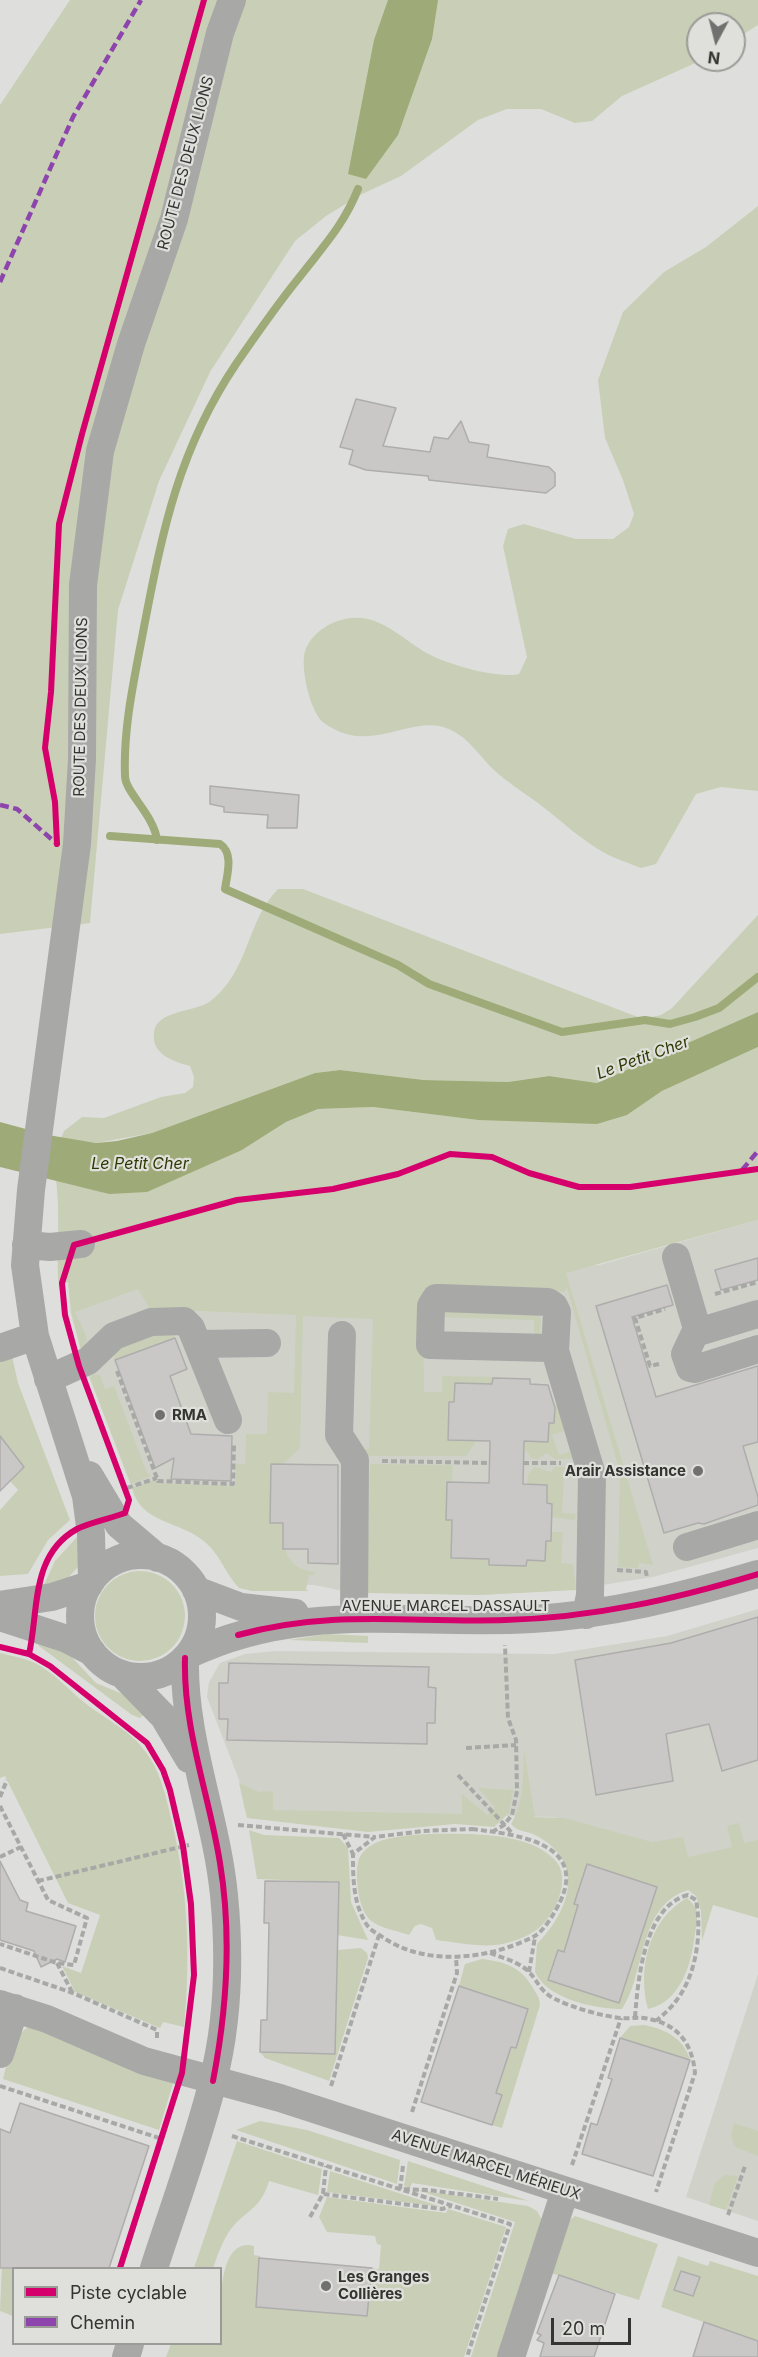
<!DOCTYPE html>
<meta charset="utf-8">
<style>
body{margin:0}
#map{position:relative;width:758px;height:2357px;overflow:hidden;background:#dedfdc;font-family:Inter,sans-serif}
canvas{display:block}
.legend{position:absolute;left:12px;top:2267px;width:210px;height:78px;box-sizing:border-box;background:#dfe0db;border:2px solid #9b9b97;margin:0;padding:8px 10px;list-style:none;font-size:18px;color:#343432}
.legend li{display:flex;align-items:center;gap:12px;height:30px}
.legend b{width:30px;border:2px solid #9b9b97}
.north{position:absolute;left:686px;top:12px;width:60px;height:60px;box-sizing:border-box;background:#dfe0db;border:2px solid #9b9b97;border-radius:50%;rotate:187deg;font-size:16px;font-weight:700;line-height:24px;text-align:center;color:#343432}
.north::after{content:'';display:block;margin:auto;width:21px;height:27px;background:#70706e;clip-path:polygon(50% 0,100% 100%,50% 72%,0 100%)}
.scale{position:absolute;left:551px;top:2318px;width:80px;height:27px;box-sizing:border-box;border:3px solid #343432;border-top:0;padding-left:8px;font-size:18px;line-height:21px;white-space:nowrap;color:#343432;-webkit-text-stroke:4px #dfe0db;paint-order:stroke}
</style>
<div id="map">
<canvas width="758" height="2357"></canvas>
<ul class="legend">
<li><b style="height:8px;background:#d6006c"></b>Piste cyclable</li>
<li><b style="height:8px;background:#8e44ad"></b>Chemin</li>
</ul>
<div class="north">N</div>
<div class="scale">20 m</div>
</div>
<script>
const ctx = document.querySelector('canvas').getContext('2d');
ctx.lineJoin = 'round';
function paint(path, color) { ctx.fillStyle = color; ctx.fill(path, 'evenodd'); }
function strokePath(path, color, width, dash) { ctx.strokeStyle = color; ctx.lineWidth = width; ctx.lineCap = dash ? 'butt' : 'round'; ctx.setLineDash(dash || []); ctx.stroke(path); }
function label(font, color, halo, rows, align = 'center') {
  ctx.font = font + ' Inter,sans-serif'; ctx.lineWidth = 4.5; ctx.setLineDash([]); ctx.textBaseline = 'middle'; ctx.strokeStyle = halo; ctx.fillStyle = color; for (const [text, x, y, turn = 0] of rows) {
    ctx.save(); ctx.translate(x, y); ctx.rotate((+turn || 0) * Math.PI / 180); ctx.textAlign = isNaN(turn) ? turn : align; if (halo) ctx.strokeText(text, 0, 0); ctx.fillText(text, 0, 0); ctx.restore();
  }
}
const built = new Path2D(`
 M758 1220V1548L653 1577 571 1590 479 1595 348 1592 314 1585 250 1584 216 1544 135 1496 85 1366 71 1310 88 1270 599 1265Z
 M758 1609V1884L554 1817 245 1810 239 1780 207 1697 209 1682 220 1663 245 1654 275 1651 554 1654 667 1636Z
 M758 1974V2221L686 2197Z`);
const green = new Path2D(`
 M70 0H758V25L734 40V24H698V60H702L622 96 592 121 575 123 541 109H507L478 120 401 176 362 194 326 216 295 241 210 372 159 481 118 610 90 923 0 934V105Z
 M758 206V791L721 787 696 794 656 864 641 868C629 863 615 859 603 852 580 839 559 819 538 803 523 792 507 782 494 770 479 756 470 739 451 730 411 711 373 758 324 723 310 713 300 667 305 651 312 632 332 620 351 618 378 615 399 635 420 649 440 663 496 679 519 674L527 657 503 546 508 529 524 524 576 539H613L629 527 634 514 623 480 605 438 598 380 623 312 664 272 706 247Z
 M278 889H303L643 1019 661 1015 672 1008 758 915V1012L597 1083 549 1076 508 1082 424 1080 340 1070 315 1073 152 1133 96 1143 61 1138 64 1131 82 1117 104 1118 161 1097 185 1093 193 1087 194 1077 190 1066C172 1061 151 1054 154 1032 157 1010 195 1012 209 1002 213 999 219 994 223 989 249 960 250 917 278 889Z
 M758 1047V1220L566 1273 653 1565 639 1563 638 1568 618 1567 620 1472 567 1288 564 1292 423 1289 424 1392H442V1376L505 1377 493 1378 492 1384 455 1383 454 1402H449L448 1439 476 1441 466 1456H357L352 1449H369L373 1319 303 1316 300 1448 283 1464H271L270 1522 283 1523C283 1548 285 1569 315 1572V1575H309L306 1590 309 1591H252L239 1588C226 1575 221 1556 206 1543 181 1520 141 1525 132 1488L154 1480 157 1483 235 1486 236 1464H245L246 1434H267L268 1392 294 1393 296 1315 150 1309 138 1289 75 1312 87 1338 82 1354 71 1313 68 1282 59 1286 58 1278C57 1245 60 1212 56 1179L109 1194 242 1150 286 1122 318 1109 373 1107 478 1120 627 1115 662 1091Z
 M437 1311 538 1314 541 1319 540 1337H534V1320L436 1317Z
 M170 1331 175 1338 115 1360 113 1354 115 1348Z
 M12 1356 18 1383 70 1520 48 1540 28 1574 0 1576V1510L18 1490 10 1481 24 1467 0 1436V1359Z
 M93 1374 100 1375 105 1389 114 1386 147 1473 151 1476 131 1484 90 1378Z
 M555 1405H562L570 1429 552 1435 559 1455 576 1450 574 1459H555L546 1453 538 1459H532L519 1441 548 1442 549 1423H554Z
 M370 1464 453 1465 452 1483H447L446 1520H452L451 1558 489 1559V1565L526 1566 527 1560H545L546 1541H551L552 1532H563L561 1563 573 1564 576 1590 479 1595 367 1593Z
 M535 1467 551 1472 555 1467H581L582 1478H564L562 1513 576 1514 575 1520 552 1517V1504L547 1503V1485L527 1484 528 1474Z
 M78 1536 80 1565 65 1581 42 1589 55 1561Z
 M95 1616a45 45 0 1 1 90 0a45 45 0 1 1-90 0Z
 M327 1634 368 1636V1643L289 1640Z
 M37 1641 68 1653 96 1683 125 1695 147 1712 140 1718 132 1715 39 1646Z
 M0 1653C12 1656 24 1658 35 1663 54 1673 69 1690 85 1703 105 1719 130 1730 145 1751 159 1769 165 1792 170 1814 188 1885 191 1955 184 2027L163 2022 160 2028 75 1992 62 1966 81 1973 100 1915 68 1903 9 1784 5 1776 0 1778Z
 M524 1749 535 1817 564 1818 652 1842 683 1837 688 1857 732 1847 727 1826 739 1823 744 1843 758 1840V1918L713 1905 702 1941 701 1911 696 1896 688 1890C637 1906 646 1974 622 2009 595 2009 547 1999 535 1972L537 1944C570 1910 587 1862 535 1835 526 1830 518 1833 511 1824 525 1801 523 1775 524 1749Z
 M239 1783 259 1792 273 1791V1810L462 1814V1794L487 1815 495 1807 478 1788 513 1790 509 1813 494 1827 455 1824 368 1832 247 1818Z
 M249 1830 264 1835 339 1838 348 1848 351 1902 368 1940 337 1935 339 1882 257 1879Z
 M472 1834C501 1836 532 1838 554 1859 574 1878 554 1918 535 1931 525 1938 507 1944 495 1945 477 1947 454 1942 436 1940L432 1928 421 1924 415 1926 409 1935C397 1931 379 1928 370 1920 358 1908 355 1878 358 1862 360 1852 371 1844 380 1841 409 1832 442 1834 472 1834Z
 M687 1898C690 1901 695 1906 696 1909 699 1916 696 1927 695 1933 692 1963 681 2002 648 2009 637 1969 649 1919 687 1898Z
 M361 1948 367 1953 368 1958 329 2081 265 2058 260 2052 337 1950Z
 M482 1959C506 1962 521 1967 533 1988 537 1995 539 1996 540 2005L502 2128 492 2125 502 2095 496 2093 511 2047 516 2048 528 2009 459 1986 465 1964Z
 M644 2025C665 2029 684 2038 690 2060L620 2038 630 2026Z
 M28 2027 37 2028 173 2083 159 2130 3 2079C8 2060 11 2039 28 2027Z
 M260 2121 307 2130 400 2160 397 2184 236 2130Z
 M734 2123 758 2131V2156L735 2147 731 2136Z
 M237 2141 322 2169 318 2195 269 2181C261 2209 247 2209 231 2229 222 2241 218 2255 213 2268H194Z
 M408 2161 529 2201 412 2183 410 2188 404 2186Z
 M330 2171 442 2207 327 2192Z
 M725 2175 738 2176 726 2210 709 2205 715 2183Z
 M417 2190 528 2206 537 2211 543 2222 504 2357H471L515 2222Z
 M327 2197 446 2213 448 2209 506 2227 464 2357H166L171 2344H220C221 2322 214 2235 254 2246V2255L260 2256 256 2307 367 2316 372 2268 379 2269 381 2245 377 2244 375 2236 327 2232 319 2217Z
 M575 2216 658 2244 639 2300 544 2271 565 2224Z
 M678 2256 708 2266 710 2261 758 2276V2341L661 2307Z
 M2 2264 17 2268H14L13 2316 0 2311Z`);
const water = new Path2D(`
 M388 0H438L432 39 398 135 366 179 348 174 374 40Z
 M758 1012V1047L662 1091 627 1115 597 1124 478 1120 373 1107 318 1109 286 1122 242 1150 147 1192 109 1194 0 1167V1122L48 1135 96 1143 117 1141 152 1133 315 1073 340 1070 424 1080 508 1082 549 1076 597 1083Z`);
const stream = new Path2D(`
 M110 836 220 844C234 853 227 875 225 889L398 965 429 984 562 1032 645 1020 670 1024 695 1017 719 1008 758 977
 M157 840C154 815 125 792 125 776 123 726 135 676 144 627 163 528 179 449 236 364 256 335 276 306 298 279 321 249 344 225 358 189`);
const building = new Path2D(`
 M356 399 396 408 383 446 430 452 434 437 448 439 461 421 469 442 489 445 487 457 549 467 555 473V486L546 493 429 480 428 476 366 470 349 464 353 450 340 447Z
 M210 786 299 795 297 828H267L268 815 224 812V807L210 804Z
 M758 1258V1280L721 1290 715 1270Z
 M667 1285 673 1305 632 1317 656 1397 758 1366V1442L743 1446 758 1497V1505L704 1524 698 1523 664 1533 596 1306Z
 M175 1338 187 1369 170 1376 191 1434 232 1436 231 1481 171 1479 174 1458 155 1468 115 1360Z
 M493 1378 530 1379V1384L548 1385 555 1408 554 1423H549L548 1442 524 1441 523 1484 547 1485V1503L552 1504 551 1541H546L545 1561 527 1560 526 1566 489 1565V1559L451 1558 452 1520H446L447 1482 489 1483 490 1441 448 1440 449 1402H454L455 1383 492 1384Z
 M0 1436 24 1467 0 1491Z
 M271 1464 338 1465V1564L308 1563V1549H283V1523H270Z
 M758 1617V1760L722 1771 709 1724 666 1734 673 1781 596 1795 575 1660 671 1643Z
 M229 1663 429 1667 428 1687 436 1688 435 1723H427V1744L227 1740 228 1719H219V1683H228Z
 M0 1861 20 1900 28 1903 26 1911 76 1926 65 1962 57 1959 41 1967 34 1951 0 1940Z
 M587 1864 657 1887 619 2003 548 1980 558 1950 564 1952 578 1905 574 1904Z
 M265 1881 339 1882 335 2054 260 2052 261 2020H267L269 1923H264Z
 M459 1986 528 2009 516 2048 511 2047 496 2093 502 2095 492 2125 421 2102Z
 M620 2038 690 2060 653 2176 582 2154 591 2123 597 2125 612 2079 608 2078Z
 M20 2103 149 2146 109 2268H0V2129L10 2133Z
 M259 2258 372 2268 367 2316 256 2307Z
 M681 2271 700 2277 693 2296 674 2290Z
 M559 2275 615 2294 594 2357H540L544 2343 537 2340 541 2335 537 2333Z
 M704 2322 758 2341V2357H693Z`);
const path = new Path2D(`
 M715 1294 758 1282
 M659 1364 650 1366 635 1318 665 1309
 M117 1371 158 1481 233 1484 234 1444
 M382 1461 490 1463
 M523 1463H561
 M127 1488 157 1478
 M617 1570 646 1572 647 1577
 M466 1748 516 1745
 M458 1775 513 1834
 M0 1797 7 1780
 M0 1806 48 1900 87 1918 74 1965 57 1963 0 1944
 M238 1825 374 1837
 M472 1829C511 1834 589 1841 560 1902 555 1912 544 1932 533 1937 487 1960 424 1967 381 1936 376 1933 370 1930 367 1925 353 1904 353 1878 353 1854L375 1837 423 1831Z
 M492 1832 504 1825 512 1815 517 1791 516 1740 508 1718 505 1645
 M343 1834 353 1854
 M0 1857 21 1847
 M38 1881 189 1845
 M490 1953C503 1958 516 1961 527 1970 538 1980 539 1991 555 1999 574 2008 601 2016 621 2018 629 2019 636 2017 644 2018 677 2023 692 2042 695 2073L656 2192
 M57 1963 72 1992
 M0 1968 73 1993 157 2030V2039
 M529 1972 535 1937
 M635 2017C638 1980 644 1906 688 1895L696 1900C702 1932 697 1974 676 2001 671 2008 663 2015 656 2021
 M0 2086 159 2138
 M331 2086 379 1935
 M412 2112 457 1973 456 1957
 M232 2136 510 2224 467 2357
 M572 2165 621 2018
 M403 2166 400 2189 428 2190 498 2199
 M323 2194 326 2166
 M728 2215 745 2166
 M310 2217 323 2194 442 2209 451 2206`);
const minor = new Path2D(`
 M26 1245 50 1247 81 1244
 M676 1257 698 1332
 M758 1314 695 1333 685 1354 690 1368 695 1369 758 1349
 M342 1335 339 1435 355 1460 354 1617
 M198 1344 267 1343
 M0 1348 35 1336
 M555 1352 557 1312 554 1306 548 1302 441 1298H436L431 1306 430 1345 549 1348 556 1354 592 1475 590 1595 586 1615
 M48 1379 88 1361 114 1336 151 1322 184 1321 191 1328 228 1420
 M89 1475 119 1525 158 1558
 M687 1547 758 1525
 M80 1616a61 61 0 1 1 122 0a61 61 0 1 1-122 0Z
 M92 1580 91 1534 86 1496 35 1336 25 1265 31 1190 77 844 82 759 83 585 100 451 131 344 174 219 220 33 232 0
 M196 1590 241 1607 295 1613
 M0 1605 52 1597 89 1585
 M0 1617 67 1639 92 1652
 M188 1655C302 1600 411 1626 532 1619 609 1615 684 1596 758 1574
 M122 1674 164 1717 189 1759
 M0 2004 47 2019 144 2061 280 2098 758 2253
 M0 2054 15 2008
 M154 2268C174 2206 197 2145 213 2081 228 2022 230 1957 224 1895 216 1815 183 1739 185 1658
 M126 2357 130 2344
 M511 2357 565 2191`);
const quiet = new Path2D(`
 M0 282 73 117 141 0
 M0 805 17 809 57 844
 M742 1170 758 1151`);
const cycleway = new Path2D(`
 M57 844 55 802 45 748 51 692 59 524 82 434 204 0
 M238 1635C332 1609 410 1623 505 1620 592 1618 675 1599 758 1574
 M0 1647 29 1654 50 1666 147 1743 163 1770 170 1790 183 1846 191 1904 194 1975 182 2073 120 2268
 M29 1654C39 1611 30 1555 77 1529 91 1522 109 1519 125 1513L129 1500 79 1366 65 1315 62 1283 74 1245 237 1200 333 1189 398 1174 450 1154 492 1157 529 1173 579 1187H630L758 1169
 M185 1658C183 1729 209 1794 220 1863 232 1936 227 2009 213 2081`);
const markers = [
 [160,1415,6,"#70706e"],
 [698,1471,6,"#70706e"],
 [326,2286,6,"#70706e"]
];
const streetNames = [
 ["ROUTE DES DEUX LIONS",186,163,-75],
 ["ROUTE DES DEUX LIONS",81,707,-89],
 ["AVENUE MARCEL DASSAULT",446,1606],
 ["AVENUE MARCEL MÉRIEUX",486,2165,18]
];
const poiNames = [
 ["RMA",172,1415],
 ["Arair Assistance",686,1471,"right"],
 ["Les Granges",338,2277],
 ["Collières",338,2294]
];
const waterNames = [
 ["Le Petit Cher",643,1058,-20],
 ["Le Petit Cher",140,1164]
];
paint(built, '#d0d2ca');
paint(green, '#c8cfb6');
paint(water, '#9eab78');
strokePath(stream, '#9eab78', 8);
paint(building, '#c9c8c7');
strokePath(building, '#aeadac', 1.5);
strokePath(path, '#a8a8a6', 4, [6, 3]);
strokePath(minor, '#a8a8a7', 28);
strokePath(quiet, '#8e44ad', 4.5, [9, 4.5]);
strokePath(cycleway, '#d6006c', 6);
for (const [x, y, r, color] of markers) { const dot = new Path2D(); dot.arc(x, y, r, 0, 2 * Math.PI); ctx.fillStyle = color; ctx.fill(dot); strokePath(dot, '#dfe0db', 2); }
label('15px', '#343432', '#dfe0db', streetNames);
label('bold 15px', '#343432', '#dfe0db', poiNames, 'left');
label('italic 16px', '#2e3800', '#dfe0db', waterNames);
</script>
